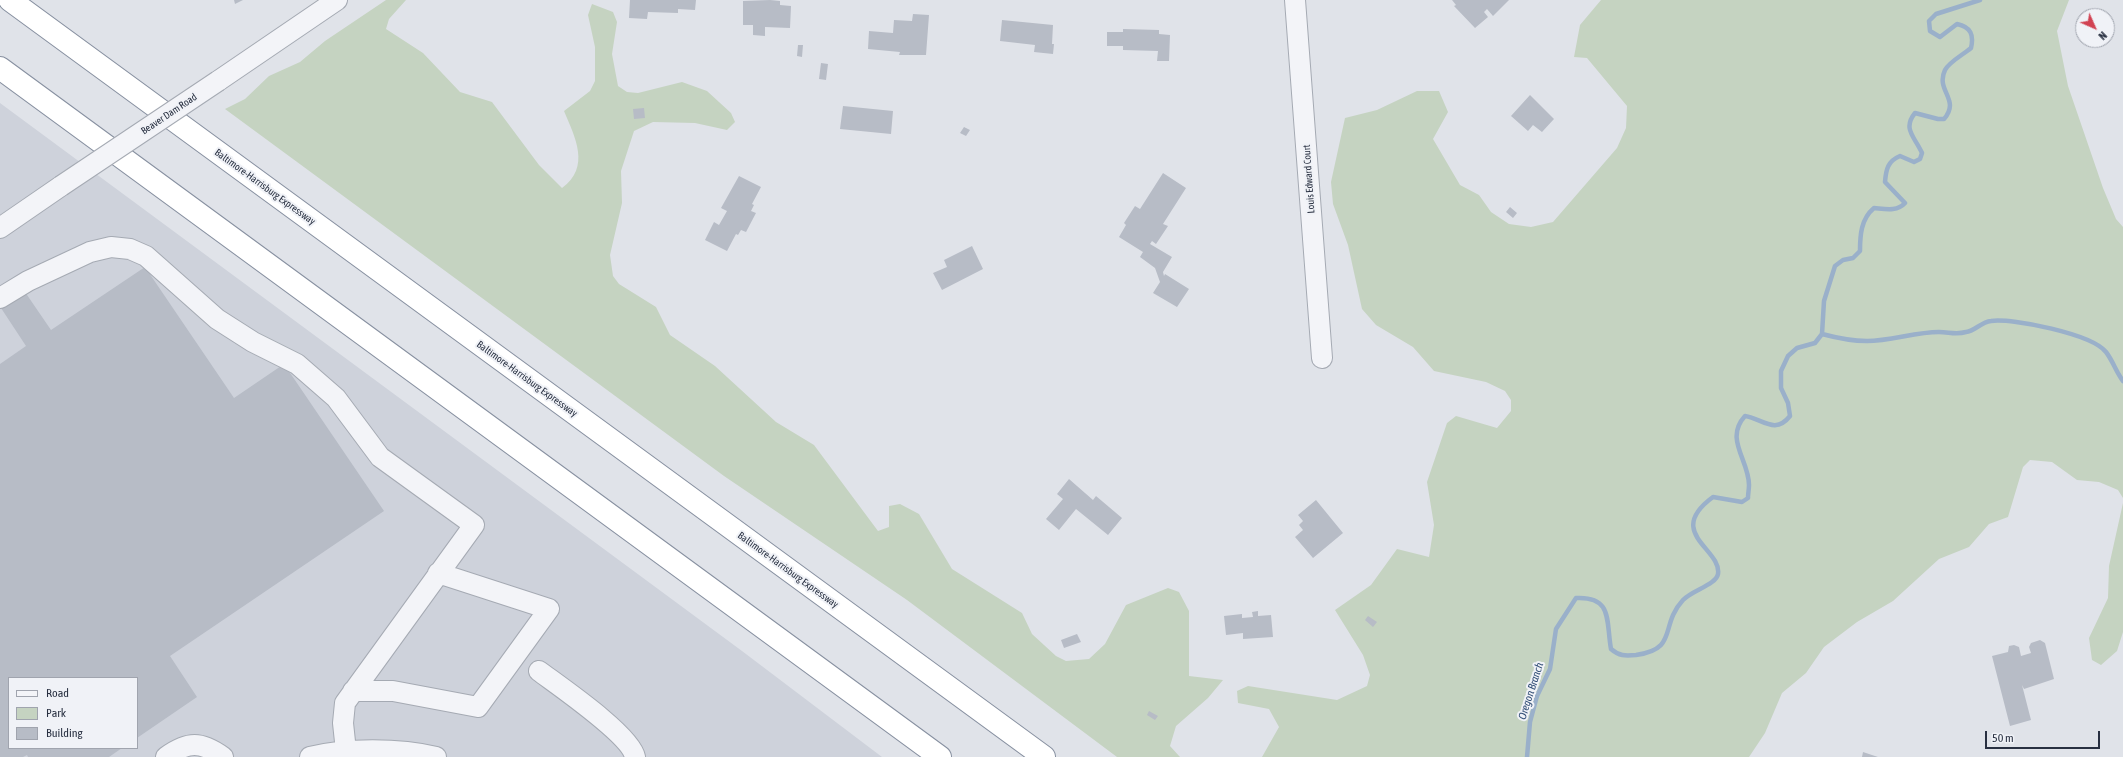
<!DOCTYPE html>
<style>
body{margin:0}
#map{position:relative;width:2123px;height:757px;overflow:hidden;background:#e0e3e9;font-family:"Asap Condensed",sans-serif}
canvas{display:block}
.legend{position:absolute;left:8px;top:677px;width:130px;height:72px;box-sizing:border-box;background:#f0f2f7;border:1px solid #a0a4ae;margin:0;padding:5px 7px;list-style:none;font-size:12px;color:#283041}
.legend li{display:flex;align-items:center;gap:8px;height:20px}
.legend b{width:20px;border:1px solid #a0a4ae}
.north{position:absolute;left:2075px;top:8px;width:40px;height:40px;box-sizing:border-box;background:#f0f2f7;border:1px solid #a0a4ae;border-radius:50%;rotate:135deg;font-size:11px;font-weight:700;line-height:16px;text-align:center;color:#283041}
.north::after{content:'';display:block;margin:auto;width:14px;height:18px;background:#d14252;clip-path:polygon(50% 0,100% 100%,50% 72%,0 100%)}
.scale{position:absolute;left:1985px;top:731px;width:115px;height:18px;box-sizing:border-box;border:2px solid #283041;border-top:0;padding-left:5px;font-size:12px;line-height:14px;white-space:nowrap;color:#283041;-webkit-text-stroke:3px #f0f2f7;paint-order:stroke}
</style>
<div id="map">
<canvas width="2123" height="757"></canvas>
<ul class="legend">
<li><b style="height:5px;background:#f3f4f8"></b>Road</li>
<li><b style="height:11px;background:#c5d3c1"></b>Park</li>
<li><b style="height:11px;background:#b7bcc6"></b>Building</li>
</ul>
<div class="north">N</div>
<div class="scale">50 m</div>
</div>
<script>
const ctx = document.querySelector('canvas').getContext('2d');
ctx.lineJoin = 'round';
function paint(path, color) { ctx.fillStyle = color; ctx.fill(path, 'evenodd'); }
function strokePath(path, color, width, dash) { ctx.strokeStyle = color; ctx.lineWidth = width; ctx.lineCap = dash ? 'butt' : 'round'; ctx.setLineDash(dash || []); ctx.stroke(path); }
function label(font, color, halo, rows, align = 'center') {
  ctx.font = font + ' "Asap Condensed",sans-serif'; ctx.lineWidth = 4; ctx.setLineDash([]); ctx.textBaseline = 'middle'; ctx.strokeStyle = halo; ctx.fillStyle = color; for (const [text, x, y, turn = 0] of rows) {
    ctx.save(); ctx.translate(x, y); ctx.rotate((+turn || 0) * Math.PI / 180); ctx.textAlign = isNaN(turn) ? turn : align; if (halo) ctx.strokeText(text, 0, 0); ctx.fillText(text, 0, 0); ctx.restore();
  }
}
const built = new Path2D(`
 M0 103 742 651 882 757H0ZM9 678H137V748H9Z`);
const green = new Path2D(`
 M386 0H406L389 19 386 29 423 53 460 92 492 102 539 165 562 188C591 167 575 137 564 111L590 91 595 81V47L588 15 592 4 613 12 617 22 612 54 618 86 627 92 638 93 682 82 707 91 731 113 735 122 727 130 695 123 653 122 634 131 621 171 622 203 610 255 613 276 619 284 656 307 670 335 715 366 776 422 814 445 878 531 889 527V506L900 504 919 514 952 569 1022 613 1032 634 1056 656 1066 661 1089 659 1105 644 1126 605 1168 588 1179 592 1189 611V676L1223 680 1208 698 1176 726 1170 746 1180 757H1117L907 600 724 476 225 109 245 99 269 76 300 62 325 41Z
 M1601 0H2069L2057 31 2068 86 2103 188 2116 219 2123 227V498L2118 490 2099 482 2077 480 2052 462 2030 460 2023 467 2008 517 1989 524 1969 547 1939 559 1893 601 1857 622 1824 647 1806 673 1782 693 1765 733 1749 757H1262L1279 727 1269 709 1238 703 1237 691 1248 686 1337 700 1367 686 1370 675 1363 655 1335 610 1371 585 1397 549 1429 557 1434 525 1427 482 1447 423 1456 416 1497 428 1511 411V400L1505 391 1486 382 1434 371 1413 347 1376 325 1362 309 1348 245 1333 204 1331 182 1345 118 1377 110 1417 91H1439L1448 112 1433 139 1460 185 1479 195 1491 212 1509 224 1531 227 1553 222 1617 148 1626 128 1627 106 1587 58 1574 57 1580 25Z
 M2123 503V632L2117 651 2101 665 2092 660 2089 638 2108 598 2109 566Z`);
const stream = new Path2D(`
 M1822 334C1837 338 1851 341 1867 341 1891 341 1915 332 1939 332 1949 332 1956 335 1966 332 1975 331 1981 322 1991 321 2013 318 2092 334 2106 352 2113 361 2116 372 2123 381
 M1527 757 1530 722 1537 696 1550 669 1556 629 1576 598C1613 596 1606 621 1611 649 1619 656 1625 656 1636 655 1679 649 1659 626 1683 600 1692 590 1716 585 1718 574 1722 549 1664 533 1713 497L1742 502 1748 498C1748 494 1749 489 1749 485 1749 460 1724 439 1745 416 1763 419 1775 435 1790 416L1788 403 1781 388V371L1788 356 1797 348 1815 343 1822 334 1824 301 1835 266 1843 260 1853 258 1860 251C1860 235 1861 219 1874 208 1885 209 1897 212 1905 203L1885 182C1886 169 1888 161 1900 156L1914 162 1920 159 1922 153C1915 137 1902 129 1915 113L1938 119H1944C1961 99 1935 91 1945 70 1949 62 1964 54 1971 48 1974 35 1971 27 1957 24L1940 37 1930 31 1929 21 1936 14 1980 0`);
const building = new Path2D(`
 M234 0H243L235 4Z
 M630 0H696L695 10 678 9V13L648 12 647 19 629 18Z
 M770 0 780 1V5L791 6 790 28 765 27V36L753 35V25H743V1Z
 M1452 0H1509L1493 16 1487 9 1484 12 1488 17 1475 28 1454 6 1456 5Z
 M913 14 929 15 926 55H899L900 52 868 49 869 31 893 33 894 20 912 21Z
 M1002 20 1053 25 1052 44H1054L1053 54 1034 52 1035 45 1000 41Z
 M1123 29 1159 30V34L1170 35 1169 61H1157L1158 51 1123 50V46H1107V32H1123Z
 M798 45H803L802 57 797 56Z
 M821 63 828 64 826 80 819 79Z
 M1530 95 1554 119 1542 132 1533 125 1528 131 1511 116Z
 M843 106 893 111 891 134 840 129Z
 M644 108 645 118 634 119 633 109Z
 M964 127 970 130 966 136 960 133Z
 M1163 173 1186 188 1163 224 1168 226 1156 244 1152 241 1150 244 1172 257 1163 272 1164 276 1165 274 1189 289 1177 307 1153 293 1160 282 1155 268 1140 257 1143 252 1119 237 1126 225 1124 223 1135 206 1140 209Z
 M739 176 761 187 752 204 754 205 751 211 756 213 746 232 741 230 738 235 736 234 727 251 705 240 714 222 719 225 727 211 721 208Z
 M1510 207 1517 213 1513 218 1506 212Z
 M972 246 983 269 942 290 933 273 947 267 944 260Z
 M145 267 234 398 284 364 384 511 170 656 197 697 137 738V678H9V748H122L109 757H28L27 755 23 757H0V364L26 346 1 308 25 292 51 330Z
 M1069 479 1093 500 1096 496 1122 518 1108 535 1076 509 1059 530 1046 519 1063 499 1057 494Z
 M1316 500 1343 533 1313 558 1295 537 1303 530 1299 525 1303 521 1298 515Z
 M1258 611V616L1271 615 1273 637 1243 639V633L1226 635 1224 616 1242 614V618L1253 617 1252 612Z
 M1368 616 1377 622 1373 627 1365 620Z
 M1077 634 1081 642 1064 648 1061 640Z
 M2040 640 2045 643 2054 679 2024 689 2022 685 2031 720 2010 726 1992 656 2008 652 2009 646 2014 645 2019 647 2021 656 2031 653 2029 647 2031 643Z
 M1149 711 1158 716 1155 720 1147 715Z
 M1863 752 1878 757H1862Z`);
const minor = new Path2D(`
 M1295 0 1322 358
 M218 81 337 0
 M0 228 61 186
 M0 298 28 281 90 252 111 247 130 249 146 256 217 319 253 342 297 364 336 398 380 457 474 525 345 703 343 723 346 751
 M539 671C559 686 631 735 635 757
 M353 691H393L478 707 549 609 438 573
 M166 757C188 741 201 741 223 757
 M310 757C345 748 400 748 436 757`);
const highway = new Path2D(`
 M10 0 1044 757
 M0 68 940 757`);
const minorBridge = new Path2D(`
 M61 186 218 81`);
const streetNames = [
 ["Beaver Dam Road",169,114,-34],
 ["Louis Edward Court",1309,179,-94],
 ["Baltimore-Harrisburg Expressway",265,187,36],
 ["Baltimore-Harrisburg Expressway",527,379,36],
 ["Baltimore-Harrisburg Expressway",788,570,36]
];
const waterNames = [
 ["Oregon Branch",1531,691,-72]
];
paint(built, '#ced2db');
paint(green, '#c5d3c1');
strokePath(stream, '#9ab0ca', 4.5);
paint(building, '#b7bcc6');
strokePath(minor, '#a5aab3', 22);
strokePath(highway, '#8790a0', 24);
strokePath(minor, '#f3f4f8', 20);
strokePath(highway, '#fff', 22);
strokePath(minorBridge, '#a5aab3', 22, []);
strokePath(minorBridge, '#f3f4f8', 20);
label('10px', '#283041', '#f0f2f7', streetNames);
label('italic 11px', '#314d76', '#f0f2f7', waterNames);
</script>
